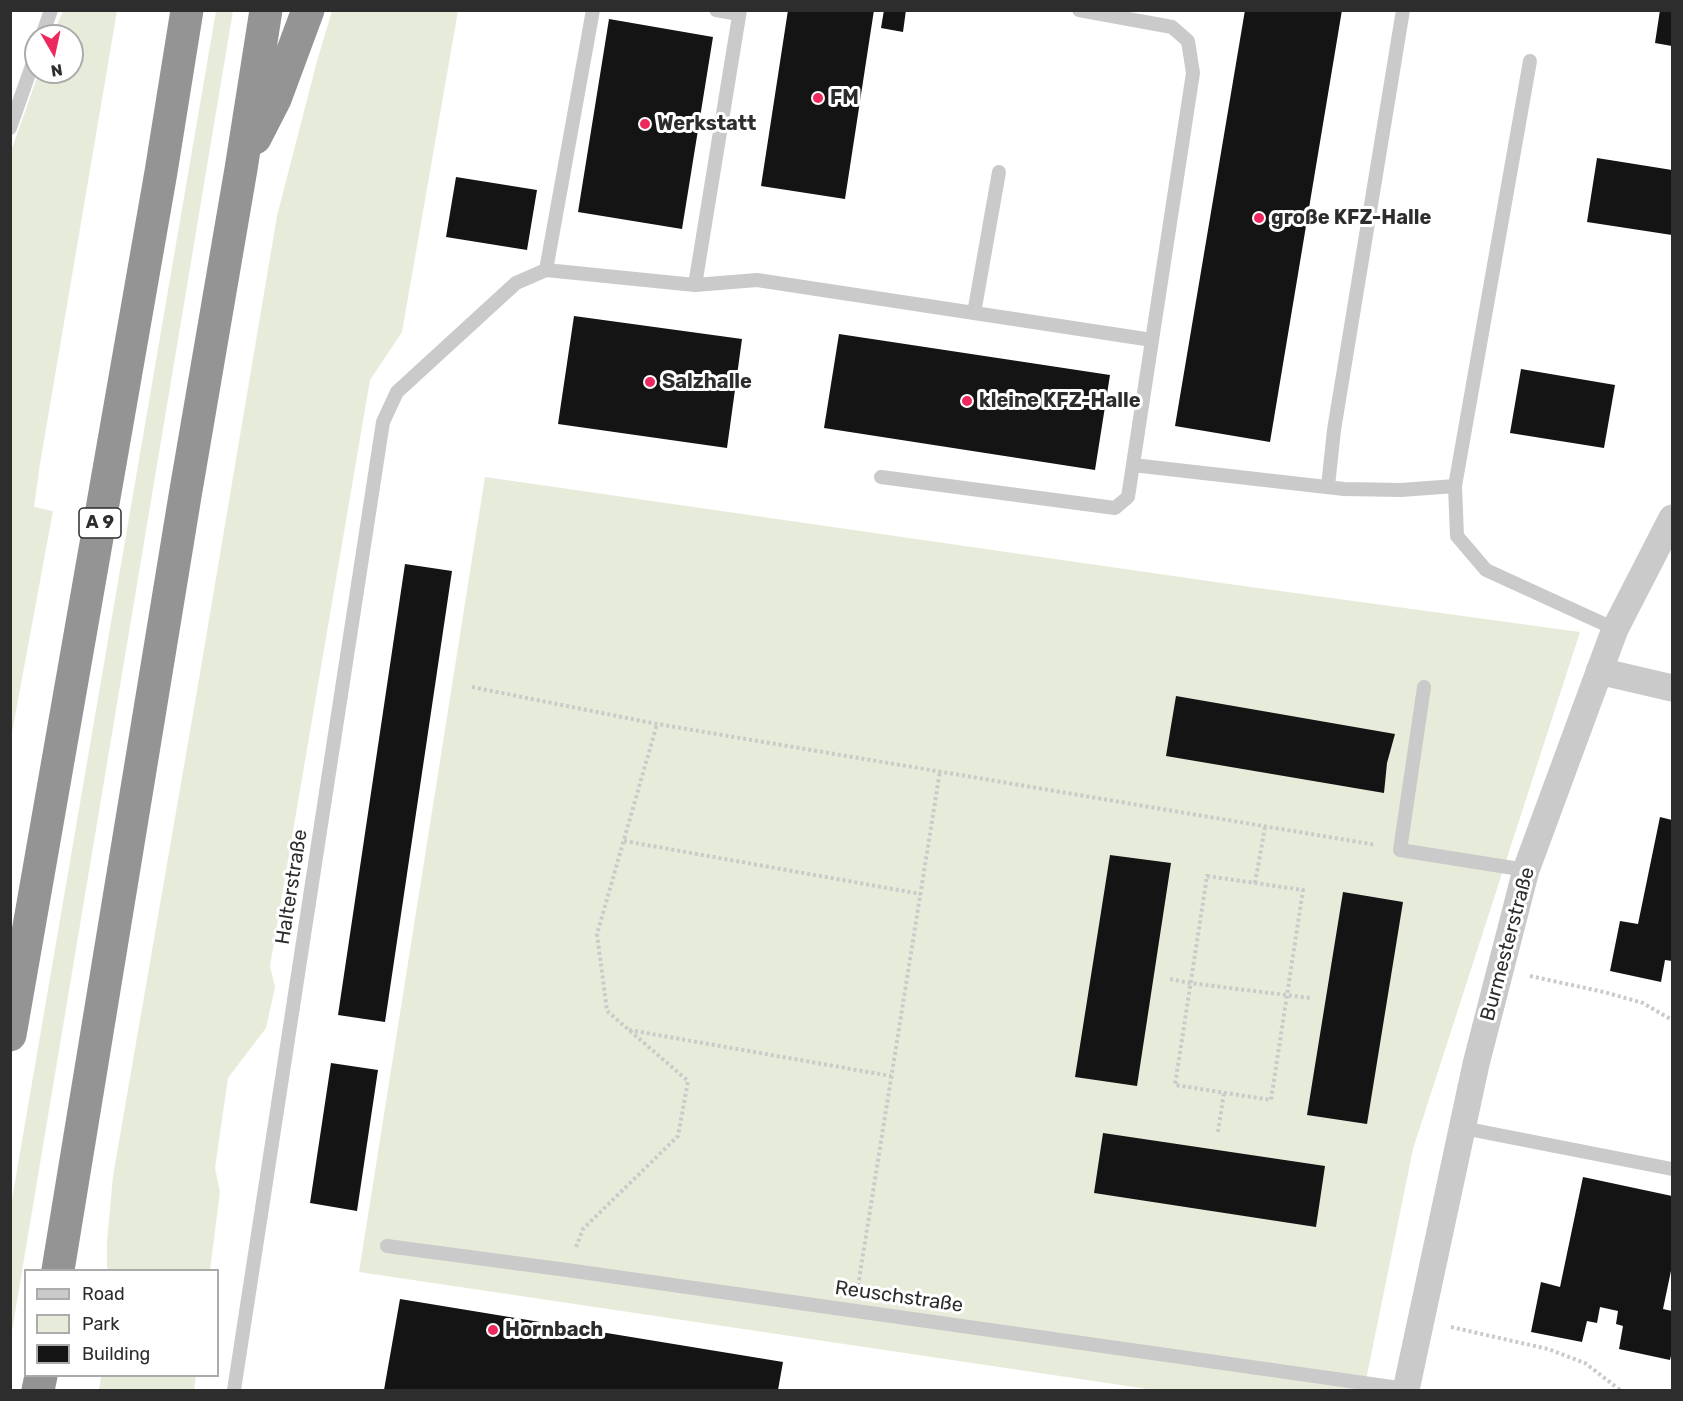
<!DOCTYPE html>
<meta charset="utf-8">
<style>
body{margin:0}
#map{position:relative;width:1683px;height:1401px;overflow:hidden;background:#fff;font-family:Rubik,sans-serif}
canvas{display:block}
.frame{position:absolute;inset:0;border:12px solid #2d2d2d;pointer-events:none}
.legend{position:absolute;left:24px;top:1269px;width:195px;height:108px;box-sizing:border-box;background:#fff;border:2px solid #ababab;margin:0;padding:8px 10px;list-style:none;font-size:18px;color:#2d2d2d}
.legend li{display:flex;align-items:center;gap:12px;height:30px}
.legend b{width:30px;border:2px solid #ababab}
.north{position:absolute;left:24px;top:24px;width:60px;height:60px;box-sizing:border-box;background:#fff;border:2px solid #ababab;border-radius:50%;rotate:171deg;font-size:16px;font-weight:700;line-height:24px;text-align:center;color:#2d2d2d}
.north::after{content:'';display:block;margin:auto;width:21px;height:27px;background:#ec285f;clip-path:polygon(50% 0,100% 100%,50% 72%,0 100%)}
</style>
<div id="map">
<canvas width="1683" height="1401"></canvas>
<div class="frame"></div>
<ul class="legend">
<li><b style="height:8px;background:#cacaca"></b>Road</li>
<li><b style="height:16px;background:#e7ecda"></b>Park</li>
<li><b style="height:16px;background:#141414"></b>Building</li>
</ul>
<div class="north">N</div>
</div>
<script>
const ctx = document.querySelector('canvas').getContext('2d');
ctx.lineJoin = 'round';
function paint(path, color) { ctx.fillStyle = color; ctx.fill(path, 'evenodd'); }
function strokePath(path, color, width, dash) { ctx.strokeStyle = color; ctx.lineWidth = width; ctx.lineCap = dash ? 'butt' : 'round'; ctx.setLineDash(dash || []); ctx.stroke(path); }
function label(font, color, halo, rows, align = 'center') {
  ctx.font = font + ' Rubik,sans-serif'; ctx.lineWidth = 6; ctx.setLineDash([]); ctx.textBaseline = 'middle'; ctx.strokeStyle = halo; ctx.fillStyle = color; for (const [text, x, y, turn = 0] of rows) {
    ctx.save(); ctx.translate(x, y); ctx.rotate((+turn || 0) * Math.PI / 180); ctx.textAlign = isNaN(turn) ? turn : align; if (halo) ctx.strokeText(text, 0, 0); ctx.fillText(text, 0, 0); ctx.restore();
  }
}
const green = new Path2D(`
 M63 11H117L40 464 34 507 53 511 11 738V151L39 72H72V36H52Z
 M216 11H233L11 1337V1205Z
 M332 11H458L402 332 370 380 270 966 275 987 266 1028 228 1078 215 1168 220 1192 210 1270H107V1242L113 1176 199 679 277 216 317 61Z
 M485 477 1229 584 1580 632 1413 1149 1364 1390H1154L359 1272Z
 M101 1376H196L194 1390H99Z`);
const building = new Path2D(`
 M788 10H874L845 199 761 186Z
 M884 10H906L903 32 881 28Z
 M1245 10H1342L1270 442 1175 426Z
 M1660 10H1672V46L1655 43Z
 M609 19 713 37 682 229 578 212Z
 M1597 158 1672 170V235L1587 222Z
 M456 177 537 190 527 250 446 237Z
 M574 316 742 339 727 448 558 424Z
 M839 334 1110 375 1095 470 824 428Z
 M1521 369 1615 385 1604 448 1510 433Z
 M405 564 452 571 385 1022 338 1015Z
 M1176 696 1395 734 1387 763 1384 793 1166 756Z
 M1660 817 1672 820V961L1665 960 1661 982 1610 971 1620 921 1638 924Z
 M1110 855 1171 863 1137 1086 1075 1077Z
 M1343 892 1403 902 1367 1124 1307 1115Z
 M331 1063 378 1070 357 1211 310 1203Z
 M1103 1133 1325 1166 1316 1227 1094 1193Z
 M1583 1177 1672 1196V1266L1663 1309 1672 1311V1351L1670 1360 1619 1349 1623 1326 1616 1324 1618 1311 1600 1307 1597 1323 1587 1321 1582 1342 1531 1332 1541 1282 1560 1287Z
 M400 1299 783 1362 778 1390H384Z`);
const path = new Path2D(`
 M472 687 657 724 1376 845
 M624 841 921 894
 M1207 876 1303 890 1271 1100 1175 1085Z
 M1255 883 1265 827
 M1530 976 1604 992 1643 1003 1672 1020
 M1170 979 1190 983 1310 998
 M629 1030 891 1076
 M1218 1132 1224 1093
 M576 1247 583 1229 678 1136 688 1081 607 1011 597 934 657 724
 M858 1286 940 771
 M1451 1327 1548 1349 1585 1363 1620 1390`);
const lane = new Path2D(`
 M716 10 739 14
 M42 36 51 10
 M1530 61 1455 486 1457 536 1486 570 1615 629
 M10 128 36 54
 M546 270 593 10
 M695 285 740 10
 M974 313 999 172
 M1133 465 1344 489 1401 490 1455 486
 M881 477 1115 508 1128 497 1193 73 1188 41 1172 27 1079 10
 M1328 486 1334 430 1403 10
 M1424 687 1400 850 1526 870
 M1463 1128 1672 1169
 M387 1246 567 1270 1406 1389
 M234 1390 383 422 397 392 516 283 546 270 695 285 757 280 1152 340`);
const street = new Path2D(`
 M1599 671 1672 688
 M1406 1390 1476 1064 1526 870 1615 629 1672 518`);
const highway = new Path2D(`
 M255 138 275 99 308 10
 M10 1035 161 172 187 10
 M58 1270 185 496 241 169 266 10
 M38 1390 41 1376`);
const markers = [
 [818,98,6,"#ec285f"],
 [645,124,6,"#ec285f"],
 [1259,218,6,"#ec285f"],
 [650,382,6,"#ec285f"],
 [967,401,6,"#ec285f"],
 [493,1330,6,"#ec285f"]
];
const shields = [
 [100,523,42]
];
const shieldNames = [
 ["A 9",100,523]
];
const poiNames = [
 ["FM",830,98],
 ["Werkstatt",657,124],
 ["große KFZ-Halle",1271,218],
 ["Salzhalle",662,382],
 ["kleine KFZ-Halle",979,401],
 ["Hornbach",505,1330]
];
const streetNames = [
 ["Halterstraße",292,887,-81],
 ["Burmesterstraße",1508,944,-75],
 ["Reuschstraße",899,1297,8]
];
paint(green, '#e7ecda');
paint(building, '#141414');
strokePath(path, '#cacaca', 4, [3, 3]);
strokePath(lane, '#cacaca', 14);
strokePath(street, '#cacaca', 27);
strokePath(highway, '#949494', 33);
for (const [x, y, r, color] of markers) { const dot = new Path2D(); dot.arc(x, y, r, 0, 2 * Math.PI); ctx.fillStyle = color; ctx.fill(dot); strokePath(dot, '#fff', 2); }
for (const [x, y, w] of shields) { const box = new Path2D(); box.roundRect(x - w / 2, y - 15, w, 30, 4.5); ctx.fillStyle = '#fff'; ctx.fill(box); strokePath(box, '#2d2d2d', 1.5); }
label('bold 18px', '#2d2d2d', null, shieldNames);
label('bold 20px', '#2d2d2d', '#fff', poiNames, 'left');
label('20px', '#2d2d2d', '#fff', streetNames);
</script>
